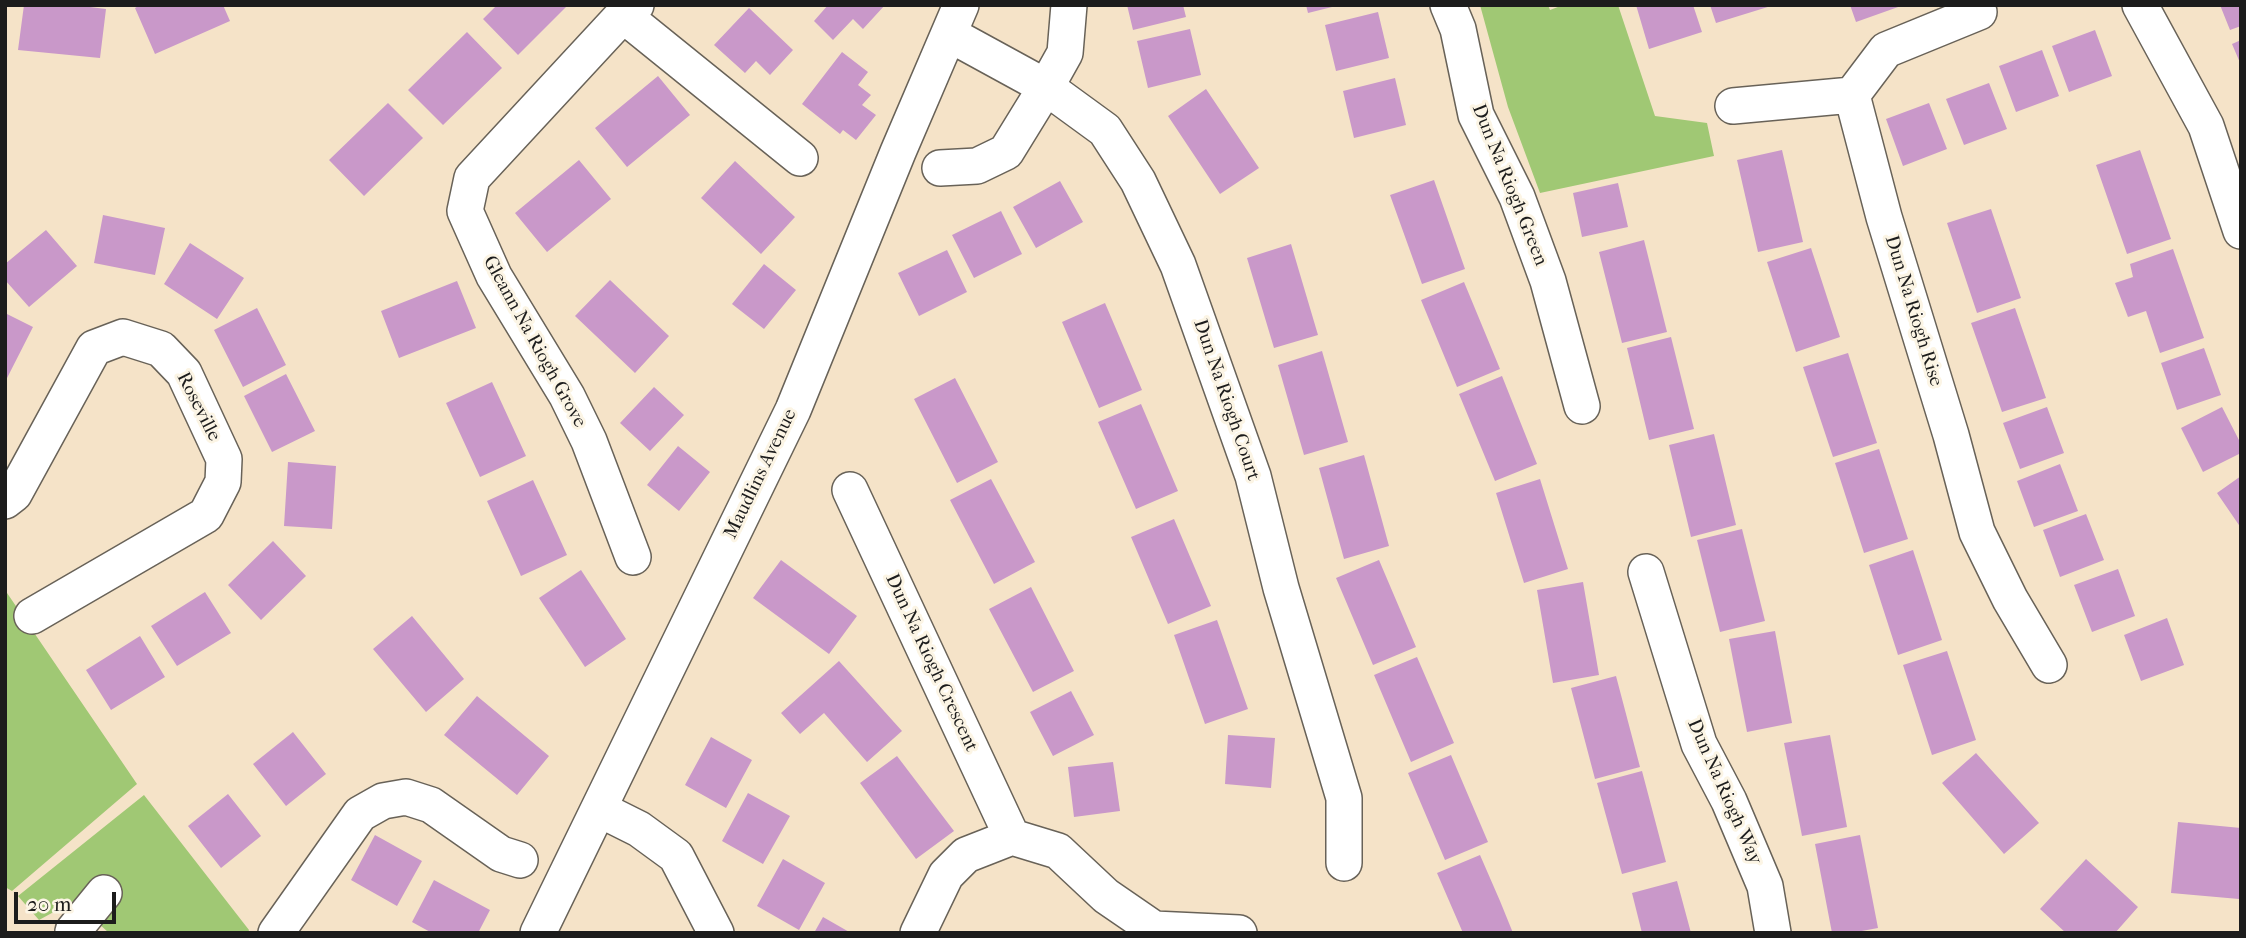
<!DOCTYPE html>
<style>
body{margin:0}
#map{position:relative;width:2246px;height:938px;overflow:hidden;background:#f5e3c8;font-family:"IM FELL French Canon",serif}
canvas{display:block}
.frame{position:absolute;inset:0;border:7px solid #1c1c1c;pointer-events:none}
.scale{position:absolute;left:14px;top:892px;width:102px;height:32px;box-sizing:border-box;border:4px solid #1c1c1c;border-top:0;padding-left:9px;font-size:21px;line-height:24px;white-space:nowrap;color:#1c1c1c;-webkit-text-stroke:5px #fcf5e5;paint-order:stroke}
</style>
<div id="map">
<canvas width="2246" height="938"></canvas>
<div class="frame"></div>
<div class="scale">20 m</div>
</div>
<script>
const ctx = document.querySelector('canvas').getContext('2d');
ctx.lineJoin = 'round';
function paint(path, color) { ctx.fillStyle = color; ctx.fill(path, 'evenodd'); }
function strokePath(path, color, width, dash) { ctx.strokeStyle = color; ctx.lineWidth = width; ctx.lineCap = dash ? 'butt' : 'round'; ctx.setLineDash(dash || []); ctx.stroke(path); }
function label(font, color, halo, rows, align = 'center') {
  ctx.font = font + ' "IM FELL French Canon",serif'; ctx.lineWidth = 6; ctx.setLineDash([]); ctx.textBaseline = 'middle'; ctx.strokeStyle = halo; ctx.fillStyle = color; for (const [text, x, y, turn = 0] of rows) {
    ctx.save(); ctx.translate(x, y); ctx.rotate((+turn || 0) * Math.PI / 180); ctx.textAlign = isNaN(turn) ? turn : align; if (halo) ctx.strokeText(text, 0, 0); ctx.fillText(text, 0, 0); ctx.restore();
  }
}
const green = new Path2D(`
 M1480 5H1548L1550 10 1563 5H1618L1655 116 1707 123 1714 156 1540 193 1508 107Z
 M5 590 137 784 12 891 5 887Z
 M144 795 249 930 248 933H109L74 901 39 920 18 896Z`);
const building = new Path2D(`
 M24 5H74L106 9 100 58 18 50Z
 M140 5H223L230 21 155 54 135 8Z
 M497 5H568L518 55 483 19Z
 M828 5H885L863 29 853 19 833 40 814 21Z
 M1127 5H1183L1186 17 1133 30Z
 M1306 5H1336V6L1308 13Z
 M1636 5H1693L1702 32 1649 49Z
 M1710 5H1771V6L1716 23Z
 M1850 5H1901V6L1856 22Z
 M2220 5H2241V26L2230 30Z
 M749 8 793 50 770 75 756 61 745 73 714 45Z
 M1378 12 1389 58 1336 71 1325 25Z
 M1190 29 1201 75 1148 88 1137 41Z
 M2095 30 2112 76 2069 92 2052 46Z
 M467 32 502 68 443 125 408 90Z
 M2241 40V65L2232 44Z
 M2042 50 2059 96 2016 112 1999 66Z
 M842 52 868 72 858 85 871 95 862 105 876 115 856 140 843 130 840 134 802 104Z
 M658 76 690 115 627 167 595 128Z
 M1395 78 1406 125 1354 138 1343 91Z
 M1989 83 2007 129 1964 145 1946 99Z
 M1206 89 1259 168 1220 194 1168 116Z
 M388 103 423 138 364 196 329 160Z
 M1929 103 1947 149 1903 166 1886 119Z
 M1782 150 1803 242 1758 252 1737 160Z
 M2140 150 2171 239 2127 254 2096 165Z
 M579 160 611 199 547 252 515 213Z
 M735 161 795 217 761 254 701 198Z
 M1434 180 1465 269 1422 284 1390 195Z
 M1060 181 1083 222 1036 248 1013 207Z
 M1618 183 1628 227 1582 237 1573 193Z
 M1991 209 2021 298 1977 313 1947 223Z
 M1001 211 1022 254 974 278 952 235Z
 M103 215 165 228 155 275 94 263Z
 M46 230 77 266 29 307 5 280V264Z
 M1644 240 1667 332 1622 343 1599 252Z
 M190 243 244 278 217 319 164 284Z
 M1291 244 1318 335 1274 348 1247 258Z
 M1811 248 1840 337 1796 352 1767 262Z
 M2173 249 2204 338 2160 353 2146 311 2128 317 2115 283 2133 277 2130 264Z
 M947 250 967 292 919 316 898 273Z
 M764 264 796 290 764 329 732 304Z
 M610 280 669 336 635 373 575 316Z
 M457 281 476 328 399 358 381 311Z
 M1464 282 1500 369 1457 387 1421 300Z
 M1105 303 1142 390 1099 408 1062 322Z
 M257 308 286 365 243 387 214 330Z
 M2015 308 2046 398 2002 412 1971 323Z
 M5 313 33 327 5 382Z
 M1671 337 1694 429 1649 440 1627 348Z
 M2204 348 2221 395 2177 410 2161 363Z
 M1322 351 1348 442 1304 455 1278 365Z
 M1848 353 1877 443 1833 457 1803 367Z
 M286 374 315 431 272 452 244 396Z
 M1502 376 1537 464 1495 481 1459 394Z
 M955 378 998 462 957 483 914 399Z
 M492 382 526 456 480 477 446 403Z
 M654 387 684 415 650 451 620 423Z
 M1141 404 1178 491 1136 509 1098 422Z
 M2047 407 2064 453 2020 469 2003 423Z
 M2222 407 2241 444V453L2203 472 2181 428Z
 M1714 434 1736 525 1691 537 1669 445Z
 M678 446 710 472 679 511 647 485Z
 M1879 449 1908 539 1864 553 1835 463Z
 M1364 455 1389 546 1344 559 1319 468Z
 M288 462 336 466 332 529 284 526Z
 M2060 464 2078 511 2034 527 2017 481Z
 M2241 476V528L2217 493Z
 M991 479 1035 562 994 584 950 500Z
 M1540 479 1568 569 1524 583 1496 493Z
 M533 480 567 555 521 576 487 501Z
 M2086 514 2104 560 2060 577 2043 530Z
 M1174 519 1211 606 1168 624 1131 537Z
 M1742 529 1765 621 1720 632 1697 540Z
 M273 541 306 576 261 620 228 585Z
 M1913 550 1942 640 1898 655 1869 565Z
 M781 560 857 616 829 654 753 598Z
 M1379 560 1416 647 1373 665 1336 578Z
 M2118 569 2135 616 2092 632 2074 585Z
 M581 570 626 639 585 667 539 598Z
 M1583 582 1599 675 1553 683 1537 590Z
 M1031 587 1074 671 1033 692 989 609Z
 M205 592 231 633 177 666 151 626Z
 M412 616 464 679 426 712 373 649Z
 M2167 618 2184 665 2141 681 2124 635Z
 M1217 620 1248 709 1205 724 1174 635Z
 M1775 631 1792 723 1747 732 1729 639Z
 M140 636 165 677 111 710 86 670Z
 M1947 651 1976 740 1932 755 1903 665Z
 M1417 657 1454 743 1411 762 1374 675Z
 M839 661 902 731 867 762 824 713 800 734 781 713Z
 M1616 676 1640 767 1595 779 1571 688Z
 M1071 691 1094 735 1053 756 1030 712Z
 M477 696 549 756 517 795 444 735Z
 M293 732 326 774 286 806 253 764Z
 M1228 735 1275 738 1271 788 1225 784Z
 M1830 735 1847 827 1802 836 1784 743Z
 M711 737 752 760 726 808 685 785Z
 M1976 753 2039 823 2004 854 1942 783Z
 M1451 755 1488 842 1445 860 1408 773Z
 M897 756 954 831 916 859 860 783Z
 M1113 762 1120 811 1074 817 1068 767Z
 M1642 771 1666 862 1622 874 1597 783Z
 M748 793 790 816 763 864 722 841Z
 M228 794 261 836 221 868 188 826Z
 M2178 822 2241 828 2239 899 2171 893Z
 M375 835 422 861 397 906 351 880Z
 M1860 835 1878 928 1851 933H1832L1815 844Z
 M1480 855 1500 901 1513 933H1463L1437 873Z
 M783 859 825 883 799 930 757 906Z
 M2086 859 2138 907 2115 933H2066L2040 909Z
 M434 880 490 910 478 933H432L412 922Z
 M1677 881 1691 933H1642L1632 893Z
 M823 917 851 933H814Z`);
const street = new Path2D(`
 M1448 5 1458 29 1476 115 1517 197 1548 281 1582 406
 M2140 5 2206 126 2241 231
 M1979 12 1886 50 1852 95 1884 217 1951 435 1977 532 2010 599 2049 665
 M623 15 800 158
 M949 34 1046 87 1105 130 1138 181 1178 265 1253 476 1281 588 1344 798V863
 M1733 106 1852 95
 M940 168 977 166 1006 152 1046 87 1065 53 1069 5
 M850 490 1012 837
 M5 501 14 494 94 348 123 337 161 349 184 373 224 459 223 482 206 515 32 616
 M633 557 589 441 567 396 494 276 465 211 472 178 623 15 636 5
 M1646 572 1699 744 1729 801 1765 886 1773 933
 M599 809 639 829 676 856 716 933
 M74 933 73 931 104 893
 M276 933 360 814 383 801 406 797 431 805 501 854 520 860
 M538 933 793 410 898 152 961 5
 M918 933 946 875 966 855 1012 837 1058 851 1106 896 1154 929 1239 933`);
const streetNames = [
 ["Dun Na Riogh Green",1509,185,68],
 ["Dun Na Riogh Rise",1913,311,73],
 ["Gleann Na Riogh Grove",534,342,61],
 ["Dun Na Riogh Court",1226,400,71],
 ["Roseville",198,407,63],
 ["Maudlins Avenue",761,474,-64],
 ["Dun Na Riogh Crescent",931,663,65],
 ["Dun Na Riogh Way",1724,792,66]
];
paint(green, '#a0c874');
paint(building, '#c998c9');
strokePath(street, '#686258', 38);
strokePath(street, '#fff', 35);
label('19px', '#1c1c1c', '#fcf5e5', streetNames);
</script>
